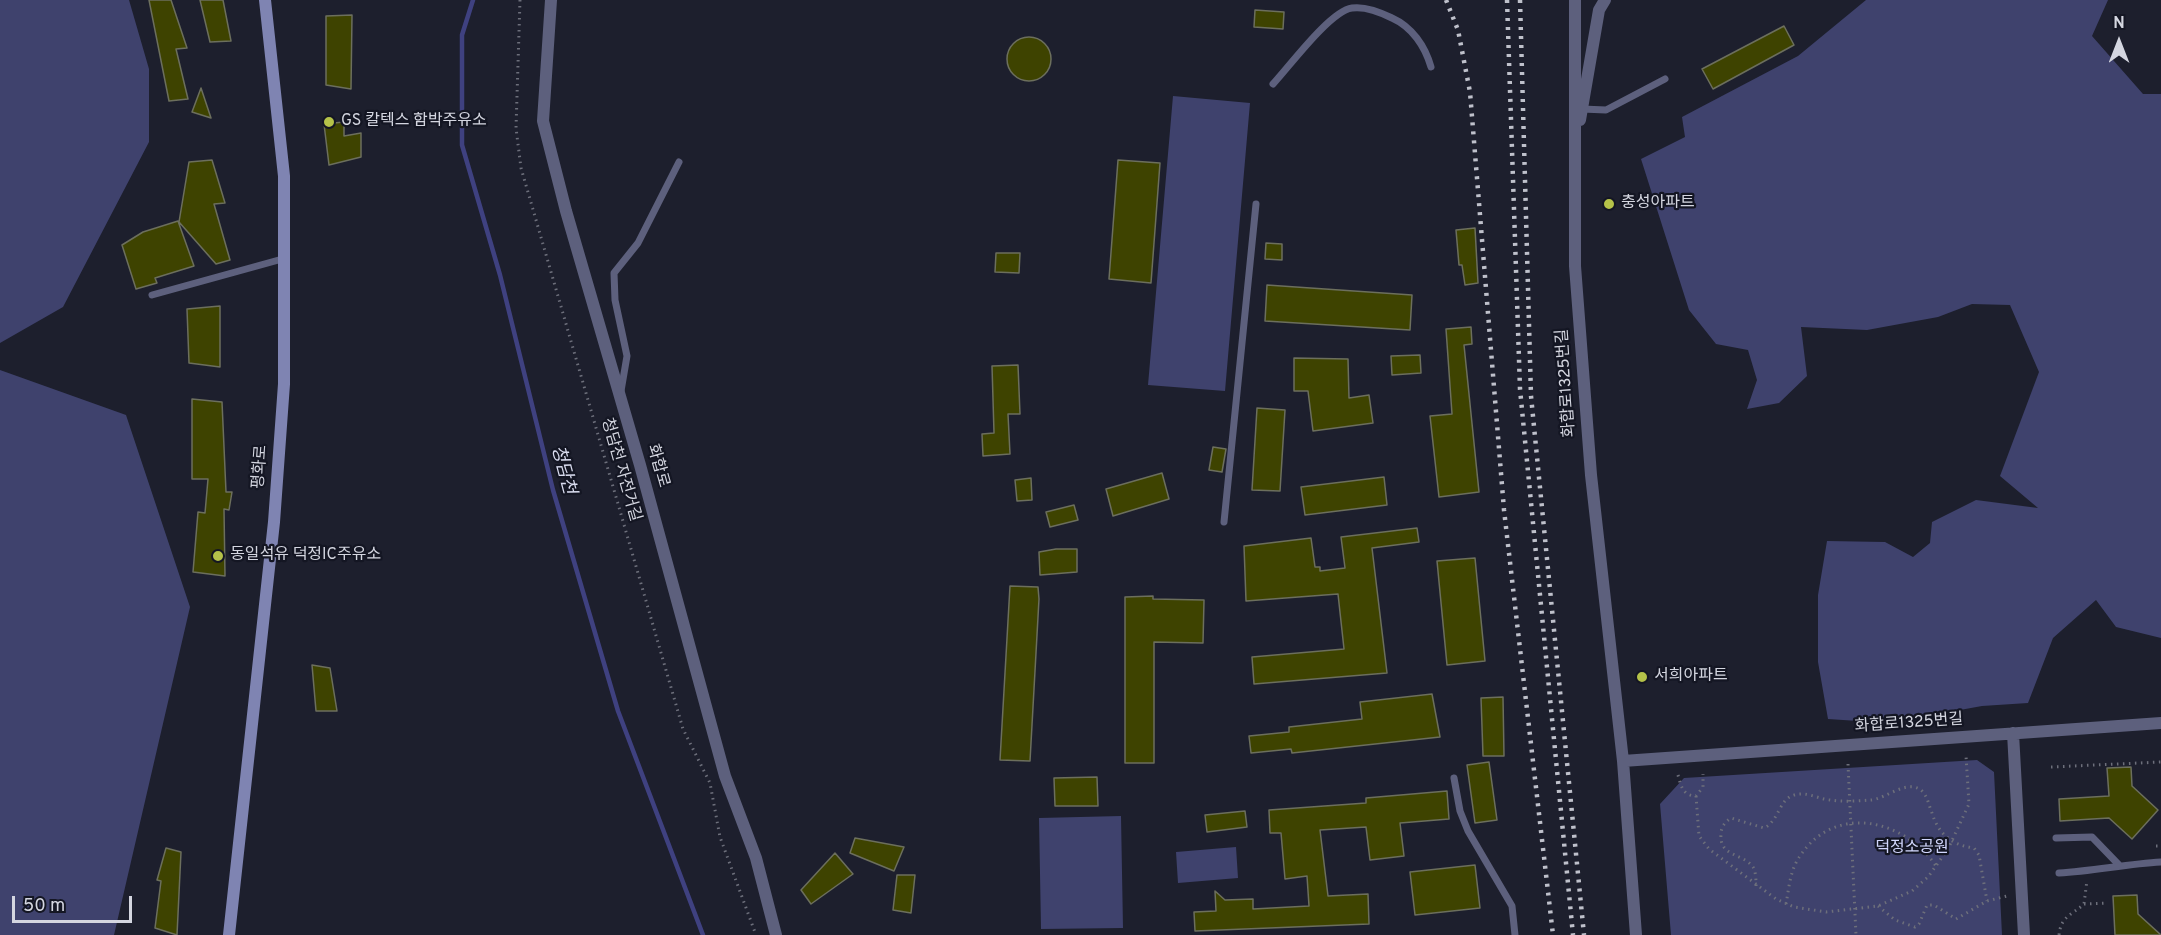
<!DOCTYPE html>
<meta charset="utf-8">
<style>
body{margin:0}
#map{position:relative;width:2161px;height:935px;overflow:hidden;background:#1d1f2d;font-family:Overpass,sans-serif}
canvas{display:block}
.north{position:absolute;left:2089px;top:12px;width:60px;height:60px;-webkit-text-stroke:4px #141623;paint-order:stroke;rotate:0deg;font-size:16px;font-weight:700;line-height:24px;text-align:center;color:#d4d6e0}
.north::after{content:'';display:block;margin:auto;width:21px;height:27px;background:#d4d6e0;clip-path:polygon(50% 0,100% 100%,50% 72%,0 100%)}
.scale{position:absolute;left:12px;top:896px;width:120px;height:27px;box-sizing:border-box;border:3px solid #d4d6e0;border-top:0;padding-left:8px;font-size:18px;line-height:21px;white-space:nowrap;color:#d4d6e0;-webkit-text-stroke:4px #141623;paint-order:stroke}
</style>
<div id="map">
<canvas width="2161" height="935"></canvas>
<div class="north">N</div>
<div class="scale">50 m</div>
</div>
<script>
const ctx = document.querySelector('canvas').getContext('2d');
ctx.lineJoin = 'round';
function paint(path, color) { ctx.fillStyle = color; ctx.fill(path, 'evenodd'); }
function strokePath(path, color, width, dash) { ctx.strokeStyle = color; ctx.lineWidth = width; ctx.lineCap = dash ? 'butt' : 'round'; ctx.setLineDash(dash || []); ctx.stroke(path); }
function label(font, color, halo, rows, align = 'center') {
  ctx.font = font + ' Overpass,"Noto Sans KR",sans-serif'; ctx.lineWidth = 4.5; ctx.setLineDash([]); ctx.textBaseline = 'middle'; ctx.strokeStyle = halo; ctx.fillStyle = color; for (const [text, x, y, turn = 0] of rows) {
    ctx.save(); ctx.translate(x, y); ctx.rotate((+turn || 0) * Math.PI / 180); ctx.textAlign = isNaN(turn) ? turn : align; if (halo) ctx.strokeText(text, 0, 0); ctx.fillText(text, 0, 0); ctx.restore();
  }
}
const green = new Path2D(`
 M0 0H129L149 69V142L63 307 0 343Z
 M1866 0H2108L2092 36 2143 94H2161V638L2116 627 2096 600 2053 638 2028 703 1982 706 1888 723 1828 719 1818 662V595L1827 541 1885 542 1913 557 1930 543 1932 522 1976 500 2038 508 2000 476 2039 372 2010 305 1972 304 1938 317 1867 330 1801 327 1807 376 1779 403 1747 409 1757 380 1748 350 1716 344 1689 310 1641 159 1685 137 1682 117 1798 56Z
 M1173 96 1250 103 1225 391 1148 385Z
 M0 370 126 415 190 607 114 935H0Z
 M1977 760 1994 772 2002 935H1671L1660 804 1684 778Z
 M1121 816 1123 928 1041 929 1039 818Z
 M1236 847 1238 878 1178 883 1176 852Z`);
const stream = new Path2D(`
 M473 0 462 35V145L500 275 553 490 618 711 703 935`);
const building = new Path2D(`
 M149 0H171L187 48 176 49 188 99 169 101Z
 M200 0H223L231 41 210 42Z
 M1255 10 1284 12 1283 29 1254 27Z
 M352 15 351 89 326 85V16Z
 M1784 26 1794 45 1713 89 1702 69Z
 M1007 59a22 22 0 1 1 44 0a22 22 0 1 1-44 0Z
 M201 88 211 118 192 112Z
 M344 122V136L361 133V157L329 165 324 124Z
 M212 160 225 203 214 204 230 260 216 264 179 222 189 162Z
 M1118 160 1160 163 1151 283 1109 279Z
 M178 221 194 266 155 278 157 283 136 289 122 245 143 232Z
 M1475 228 1478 283 1465 285 1462 265H1459L1456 230Z
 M1266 243 1282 244V260L1265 259Z
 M996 253H1020L1019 273 995 272Z
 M1267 285 1412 295 1410 330 1265 321Z
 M220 306V367L189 363 187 309Z
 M1471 327 1472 344 1464 345 1479 492 1439 497 1430 416 1452 414 1446 329Z
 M1420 355 1421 373 1392 375 1391 356Z
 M1294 358 1348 359 1349 398 1369 395 1373 423 1313 431 1308 391H1294Z
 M1018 365 1020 414H1008L1010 454 983 456 982 434 994 433 992 366Z
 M192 399 222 402 226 492H232L229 510 224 509 225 576 193 572 198 512 205 513 208 479H192Z
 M1257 408 1285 410 1280 491 1252 490Z
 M1213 447 1226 449 1222 472 1209 470Z
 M1162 473 1169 499 1113 516 1106 489Z
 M1384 477 1387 505 1305 515 1301 487Z
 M1031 478 1032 500 1017 501 1015 480Z
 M1074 505 1078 520 1050 527 1046 512Z
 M1417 528 1419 542 1372 548 1387 673 1254 684 1252 657 1344 649 1338 594 1246 601 1244 546 1311 538 1315 567H1320V571L1345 568 1341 537Z
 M1056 549H1077V572L1040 575 1039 552Z
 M1475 558 1485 661 1447 665 1437 561Z
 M1010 586 1038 587 1039 599 1030 761 1000 760Z
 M1153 596V599L1204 600 1203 643 1154 642V763H1125V597Z
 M312 665 330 668 337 711H316Z
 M1432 694 1440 737 1292 753 1291 749 1251 753 1249 736 1289 732V727L1362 719 1360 702Z
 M1503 697 1504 756H1483L1481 698Z
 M1489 762 1497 820 1475 823 1467 765Z
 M2131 767 2132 786 2158 810 2132 839 2109 818 2060 821 2059 799 2109 796 2107 768Z
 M1097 777 1098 806H1055L1054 778Z
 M1447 791 1449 819 1400 823 1404 856 1370 860 1366 827 1320 830 1328 896 1368 894 1369 924 1195 931 1194 912 1216 911 1215 891 1225 900 1253 899V909L1309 906 1307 876 1285 879 1281 833H1270L1269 810 1366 803V798Z
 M1245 811 1247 827 1207 832 1205 815Z
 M855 838 904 847 894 871 850 853Z
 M166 848 181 852 177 935 155 928 161 881 157 880Z
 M835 853 853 874 811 904 801 890Z
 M1475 865 1480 908 1415 915 1410 872Z
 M897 875H915L911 913 893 910Z
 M2137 895 2138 914 2161 935H2115L2113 896Z`);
const path = new Path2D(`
 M520 0 516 128 521 168 683 729 710 783 720 837 756 935
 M1848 764 1856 935
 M2051 767 2161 762
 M1678 775C1681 786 1683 796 1696 796L1703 787V774
 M1696 796 1699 836 1709 849 1776 899 1794 907 1826 912 1878 906 1912 891 1928 877 1948 849 1969 804 1966 756
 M2156 846H2161
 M1756 886C1756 880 1756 872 1753 867 1743 853 1719 857 1721 834 1721 827 1725 822 1731 818L1764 828C1779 821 1779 799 1794 795 1807 791 1818 799 1830 800 1843 802 1858 801 1871 800 1886 799 1909 777 1923 792 1928 798 1929 806 1932 813 1939 835 1952 845 1974 848L1979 855 1987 901
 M1786 904C1789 888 1790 870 1800 856 1835 803 1904 819 1936 866
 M2084 904 2107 903
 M1878 906 1895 920 1915 927 1919 924 1927 905H1934L1956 919 1987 901 2007 896
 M2059 935C2061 916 2072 915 2084 904L2087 880`);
const service = new Path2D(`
 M1273 84C1289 67 1330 11 1352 8 1366 6 1380 12 1392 18 1412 27 1425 46 1431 67
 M1582 109 1606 110 1665 79
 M152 295 286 258
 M621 391 627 356 615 300 614 273 638 243 679 162
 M1224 522 1256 204
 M1454 778 1460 811 1468 831 1512 906 1515 935
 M2056 838 2092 837 2120 866
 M2059 873C2094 871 2126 864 2161 862`);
const minor = new Path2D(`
 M551 0 543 121 566 211 640 465 725 776 756 858 776 935
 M1575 0V266L1591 475 1623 761 1636 935
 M1580 120 1599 10 1605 0
 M2013 733 2024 935
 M1623 761 2161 723`);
const secondary = new Path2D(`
 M229 935 274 522 284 384V176L265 0`);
const rail = new Path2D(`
 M1446 0 1458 30 1470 92 1504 510 1553 935
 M1507 0 1520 389 1573 935
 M1520 0 1531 396 1584 935`);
const markers = [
 [329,122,6,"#b5c249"],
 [1609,204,6,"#b5c249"],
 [218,556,6,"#b5c249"],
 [1642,677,6,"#b5c249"]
];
const poiNames = [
 ["GS 칼텍스 함박주유소",341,122],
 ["충성아파트",1621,204],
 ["동일석유 덕정IC주유소",230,556],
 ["서희아파트",1654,677]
];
const streetNames = [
 ["화합로1325번길",1567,383,-94],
 ["화합로",657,466,74],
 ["평화로",261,467,-86],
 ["청담천 자전거길",620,470,74],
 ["화합로1325번길",1909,724,-4]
];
const parkNames = [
 ["덕정소공원",1912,849]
];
const waterNames = [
 ["청담천",562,470,75]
];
paint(green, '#3f426d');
strokePath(stream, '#3f4180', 4.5);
paint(building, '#3e4300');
strokePath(building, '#6c6f5d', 1.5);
strokePath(path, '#6d6f7b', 3, [1.5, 4.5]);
strokePath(service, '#5d607d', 7);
strokePath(minor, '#5d607d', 12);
strokePath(secondary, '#7f84b2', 12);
strokePath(rail, '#bfc1cb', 4.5, [3, 6]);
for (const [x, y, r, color] of markers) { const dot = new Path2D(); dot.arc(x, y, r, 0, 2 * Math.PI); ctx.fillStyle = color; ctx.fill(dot); strokePath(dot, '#141623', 2); }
label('16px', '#d4d6e0', '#141623', poiNames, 'left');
label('16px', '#d4d6e0', '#141623', streetNames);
label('16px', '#d1d6fc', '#141623', parkNames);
label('italic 18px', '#d9dcef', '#141623', waterNames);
</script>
